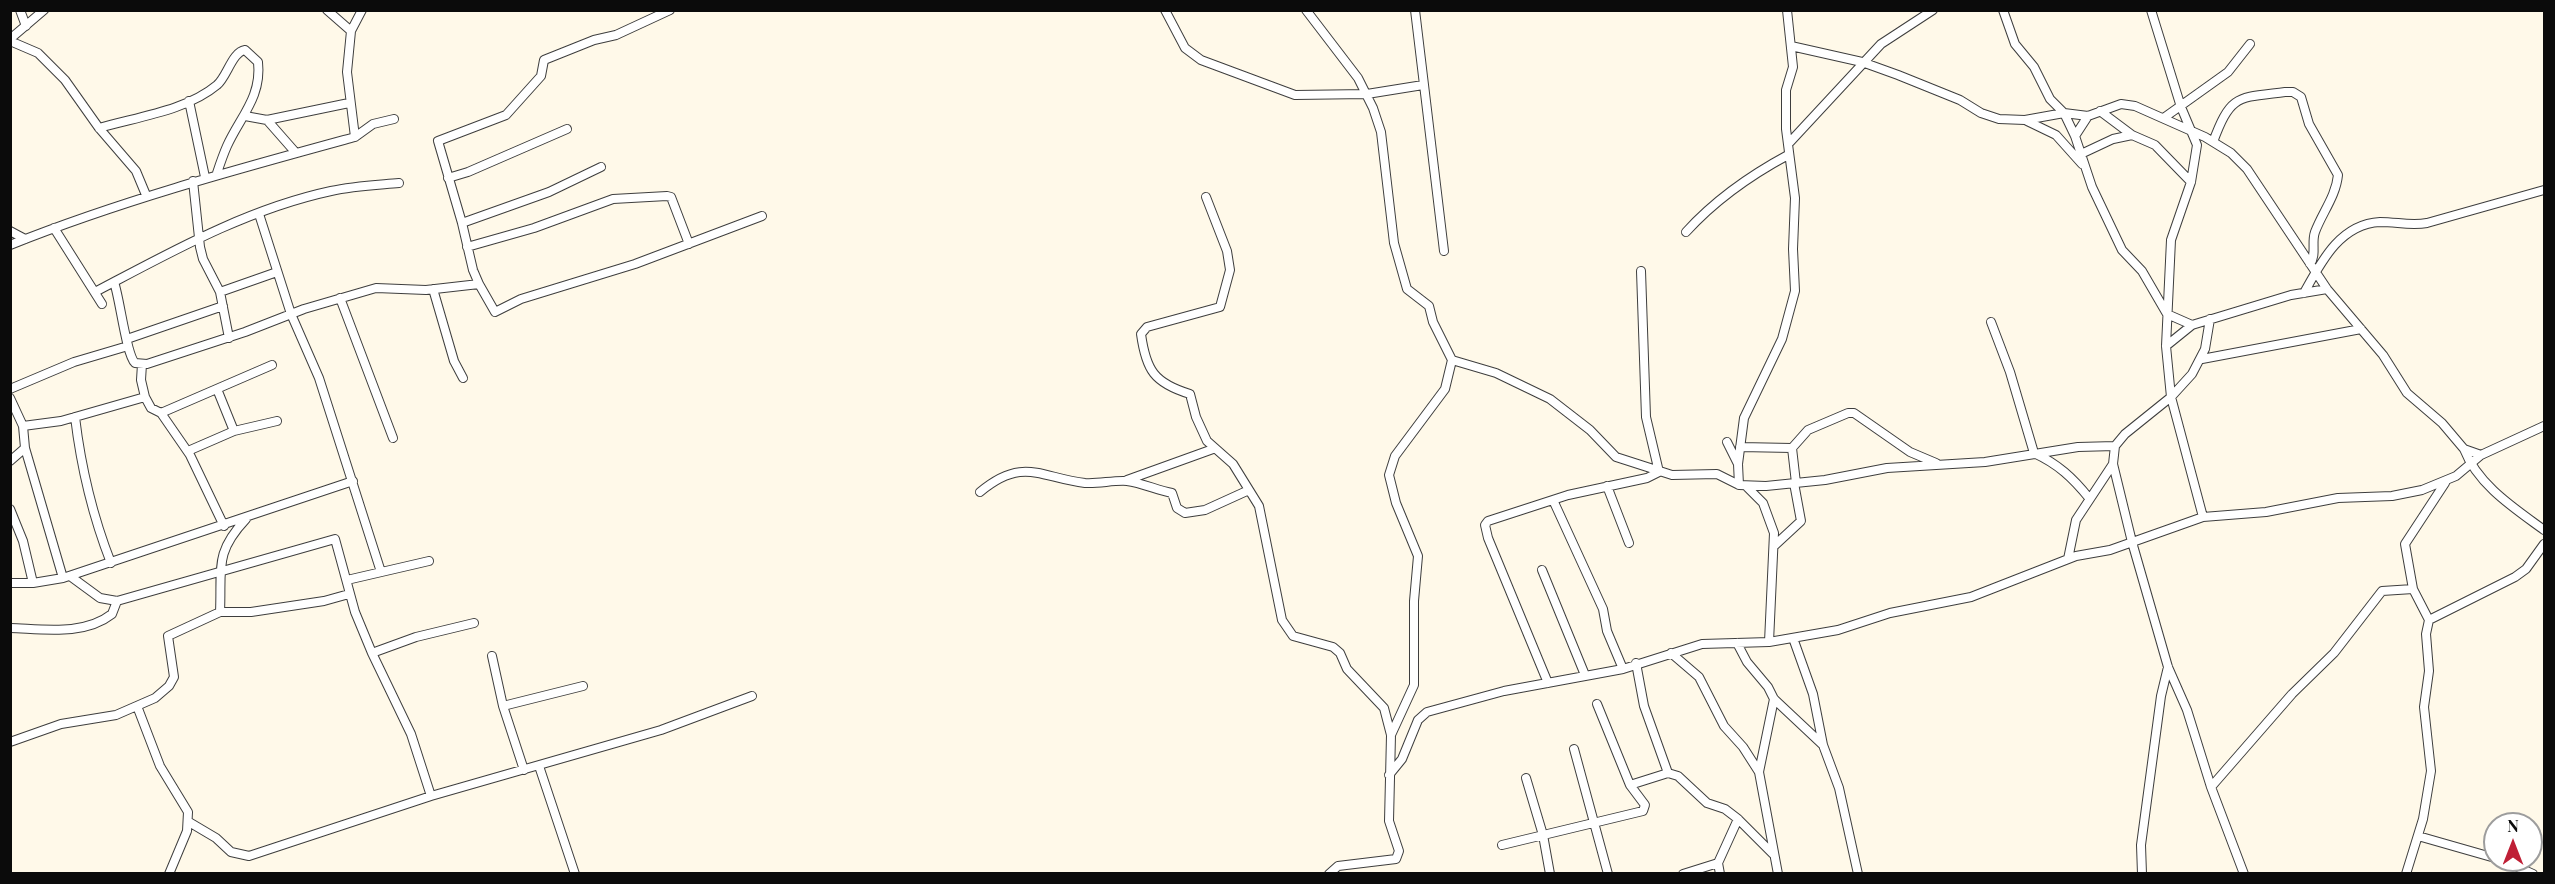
<!DOCTYPE html>
<style>
body{margin:0}
#map{position:relative;width:2555px;height:884px;overflow:hidden;background:#fff9e9;font-family:"Playfair Display",serif}
canvas{display:block}
.frame{position:absolute;inset:0;border:12px solid #0b0b0b;pointer-events:none}
.north{position:absolute;left:2483px;top:812px;width:60px;height:60px;box-sizing:border-box;background:#fff;border:2px solid #9d9d9d;border-radius:50%;rotate:0deg;font-size:16px;font-weight:700;line-height:24px;text-align:center;color:#0b0b0b}
.north::after{content:'';display:block;margin:auto;width:21px;height:27px;background:#bf1f36;clip-path:polygon(50% 0,100% 100%,50% 72%,0 100%)}
</style>
<div id="map">
<canvas width="2555" height="884"></canvas>
<div class="frame"></div>
<div class="north">N</div>
</div>
<script>
const ctx = document.querySelector('canvas').getContext('2d');
ctx.lineJoin = 'round';
function strokePath(path, color, width, dash) { ctx.strokeStyle = color; ctx.lineWidth = width; ctx.lineCap = dash ? 'butt' : 'round'; ctx.setLineDash(dash || []); ctx.stroke(path); }
const street = new Path2D(`
 M20 10 26 26
 M327 10 351 31
 M1165 10 1185 48 1201 60 1295 95 1367 94 1423 85
 M1306 10 1358 78 1373 108 1381 132 1394 243 1407 289 1429 306 1433 322 1452 360 1496 373 1550 399 1590 430 1616 457 1672 475 1717 474 1739 485 1766 486 1825 480 1887 468 1985 462 2078 447 2115 446
 M1415 10 1444 251
 M2003 10 2015 44 2034 67 2050 99 2064 113 2075 136 2092 187 2122 250 2142 271 2167 314 2192 325
 M2151 10 2181 107 2197 145 2191 182 2171 240 2166 346 2171 397 2203 517
 M10 39 44 10
 M10 41 38 53 65 80 99 128 136 171 146 195
 M1791 46 1862 62 1898 75 1960 100 1981 113 1999 119 2025 120 2064 113 2088 116 2121 104 2135 106 2205 137 2231 153 2247 169 2327 289 2383 355 2407 393 2442 423 2464 449 2481 455
 M189 101 205 177
 M2100 111 2132 135 2155 145 2191 182
 M245 116 267 120 349 103
 M2165 117 2228 72 2250 44
 M267 120 296 153
 M2027 121 2056 135 2082 164
 M99 128C136 117 186 111 217 85 227 77 232 52 245 50L258 62C262 97 240 117 227 146 223 155 220 164 217 173
 M2075 136 2088 116
 M355 137 347 72 351 31 362 10
 M1790 142 1881 44 1933 10
 M2213 142C2231 94 2237 98 2285 92H2293L2301 97 2309 124 2338 175C2336 196 2322 213 2315 232 2311 243 2317 254 2310 264
 M2081 154 2113 139 2132 135
 M448 178 468 172 567 129
 M193 181 200 247 203 259 220 292 229 338
 M1206 197 1227 251 1230 270 1220 307 1147 327 1141 334C1146 370 1154 383 1190 394L1196 417 1207 441 1233 464 1259 506 1282 620 1293 636 1333 647 1340 653 1347 669 1384 708 1391 735 1389 821 1399 851 1396 859 1338 866 1329 874
 M259 214 291 314 319 378 381 572
 M462 223 549 192 601 167
 M54 228 102 304
 M10 231 25 239
 M1686 232C1716 199 1749 176 1788 155
 M10 245C123 200 238 169 355 137L373 124 394 119
 M467 247 534 228 613 199 667 196 671 197 689 244
 M114 282C120 299 126 354 135 363L147 364 245 332 304 309 376 288 426 290 479 284 495 312 521 299 635 264 762 216
 M479 284 473 270 462 223 438 141 506 115 541 76 544 60 594 40 616 35 670 10
 M433 289 454 361 463 378
 M95 292C171 252 247 209 331 191 353 186 377 185 399 183
 M220 292 277 272
 M2304 293C2321 262 2340 224 2380 222 2397 222 2411 226 2427 223L2544 190
 M340 298 393 438
 M2210 319 2205 349 2192 374 2171 397 2125 434 2115 446 2113 464 2132 542 2168 667 2187 710 2211 787 2244 874
 M1991 322 2010 372 2034 453C2058 464 2073 478 2089 498
 M127 339 223 306
 M2166 346 2192 325 2291 295 2327 289
 M2202 359 2361 329
 M142 364 141 380 145 397 151 408 161 413 190 455 224 526
 M10 389 74 362 128 346
 M217 389 234 431
 M10 398 23 426 25 448 63 578
 M161 413 272 365
 M75 417C81 467 93 517 111 563
 M23 426 61 421 145 397
 M1727 442 1738 464
 M1740 447 1792 448
 M2464 449C2478 485 2514 508 2544 530
 M188 451 234 431 277 421
 M10 461 25 448
 M1127 480 1213 449
 M1796 483 1792 448 1808 430 1848 413H1854L1910 452 1936 463
 M1739 485 1738 464 1744 418 1782 339 1795 291 1793 249 1795 198 1786 129V90L1793 67 1787 10
 M1607 486 1629 543
 M1746 486 1763 503 1774 533 1769 642
 M980 492C1023 456 1041 478 1085 483 1099 484 1113 480 1127 481 1142 483 1157 490 1172 493L1177 508 1185 513 1205 510 1249 490
 M1553 500 1603 609 1607 631 1623 669
 M10 509 23 541 33 583
 M1774 546 1801 521 1794 483
 M2068 559 2076 520 2113 464
 M1542 570 1585 675
 M70 576 100 598 117 601 335 539 355 612 372 653 411 734 431 796
 M347 580 429 561
 M10 583H33L63 578 353 481
 M220 612C222 568 214 553 246 519
 M2429 620 2515 577 2526 569 2544 544
 M10 628C43 629 84 636 112 614L117 601
 M1793 638 1813 694 1823 745 1839 788 1858 874
 M1737 643 1747 662 1768 687 1774 699 1823 745
 M372 653 416 637 474 623
 M1671 653 1699 677 1724 726 1743 747 1759 772 1778 874
 M492 656 503 706 524 770
 M1636 663 1644 706 1668 773 1678 776 1707 803 1725 809 1738 819 1773 854
 M1548 683 1488 538 1485 525 1488 521 1568 495 1647 478 1659 472 1646 417 1641 271
 M1597 704 1630 785
 M137 706 160 766 188 812 187 831 169 874
 M503 706 583 686
 M1391 735 1414 685V601L1418 556 1396 503 1389 475 1395 456 1445 389 1452 360
 M10 742 61 724 116 715 155 698 169 686 174 677 168 636 220 612H251L324 601 349 594
 M1574 749 1608 874
 M539 766 575 874
 M1759 772 1774 699
 M1389 775 1402 759 1418 720 1427 712 1504 691 1623 669 1702 644 1769 642 1838 630 1890 613 1971 597 2076 556 2110 550 2203 517 2266 512 2338 498 2392 496 2422 490 2456 476 2481 455 2544 426
 M1526 778 1543 835 1550 874
 M2211 787 2292 694 2334 653 2382 591 2413 589
 M189 822 216 838 231 852 249 856 431 796 661 730 752 696
 M2418 836 2495 858
 M1502 845 1643 811 1645 805 1630 785 1668 773
 M2502 860 2533 874
 M1683 874 1718 863
 M1720 874 1718 863 1738 819
 M2142 874 2141 845 2161 696 2168 667
 M2406 874 2423 819 2431 771 2424 707 2429 671 2426 634 2429 620 2413 589 2405 544 2445 483`);
strokePath(street, '#3e3e3e', 10);
strokePath(street, '#fff', 8);
</script>
